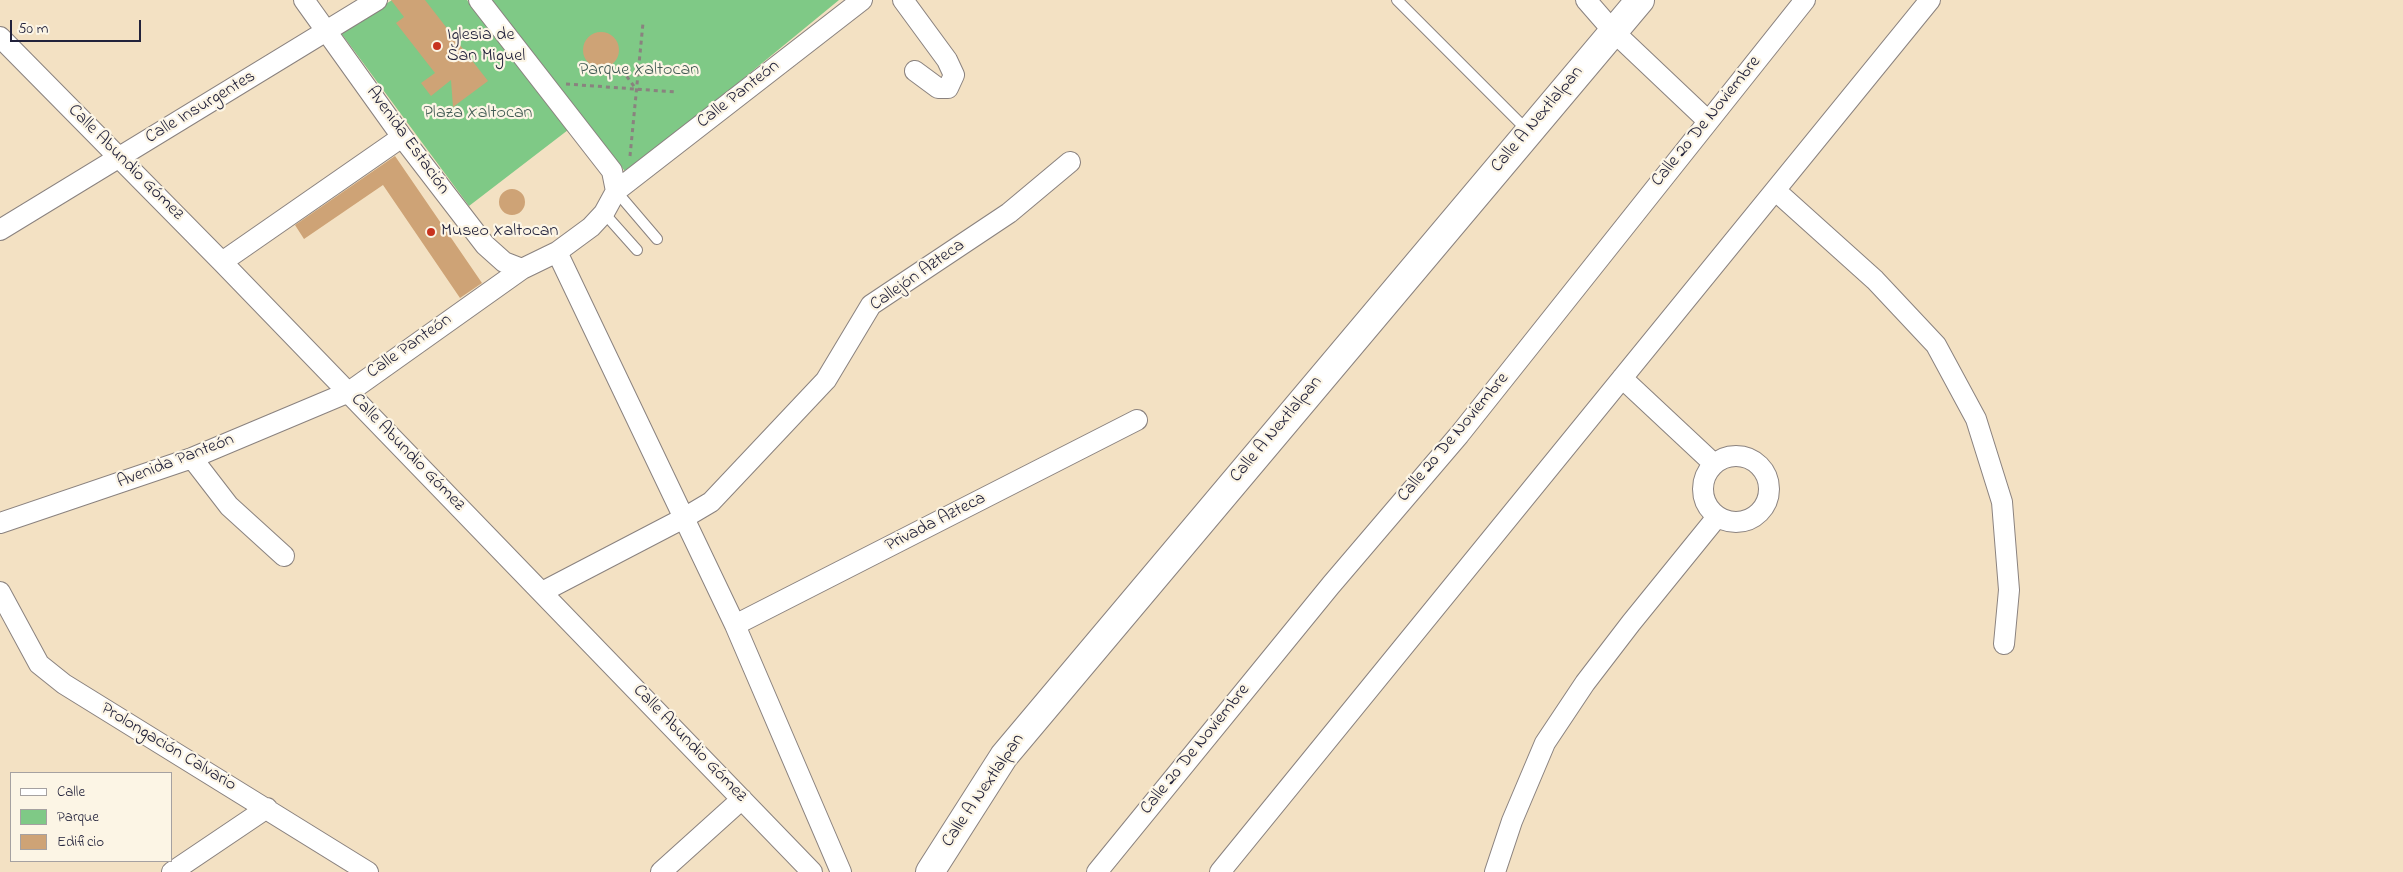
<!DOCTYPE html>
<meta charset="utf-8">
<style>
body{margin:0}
#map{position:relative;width:2403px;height:872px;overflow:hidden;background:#f3e1c3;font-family:"Indie Flower",sans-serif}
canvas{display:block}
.legend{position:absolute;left:10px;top:772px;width:162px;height:90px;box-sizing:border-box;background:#fcf5e5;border:1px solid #a5a1a1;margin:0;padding:6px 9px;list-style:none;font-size:15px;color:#22223b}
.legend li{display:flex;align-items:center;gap:10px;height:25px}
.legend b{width:25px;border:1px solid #a5a1a1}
.scale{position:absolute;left:10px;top:20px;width:131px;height:22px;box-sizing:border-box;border:2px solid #22223b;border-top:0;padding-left:6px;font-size:15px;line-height:18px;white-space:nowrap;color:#22223b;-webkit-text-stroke:4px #fcf5e5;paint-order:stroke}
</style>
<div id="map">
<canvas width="2403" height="872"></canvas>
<ul class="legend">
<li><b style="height:6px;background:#fff"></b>Calle</li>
<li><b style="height:14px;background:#7fc986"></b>Parque</li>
<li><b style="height:14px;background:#cea376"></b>Edificio</li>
</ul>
<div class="scale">50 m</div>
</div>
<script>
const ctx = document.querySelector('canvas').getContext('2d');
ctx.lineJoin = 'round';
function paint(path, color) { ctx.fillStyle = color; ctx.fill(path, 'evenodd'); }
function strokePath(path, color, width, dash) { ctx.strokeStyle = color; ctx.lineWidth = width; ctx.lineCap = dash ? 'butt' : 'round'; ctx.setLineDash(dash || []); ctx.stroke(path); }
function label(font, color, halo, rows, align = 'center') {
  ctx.font = font + ' "Indie Flower",sans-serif'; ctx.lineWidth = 4.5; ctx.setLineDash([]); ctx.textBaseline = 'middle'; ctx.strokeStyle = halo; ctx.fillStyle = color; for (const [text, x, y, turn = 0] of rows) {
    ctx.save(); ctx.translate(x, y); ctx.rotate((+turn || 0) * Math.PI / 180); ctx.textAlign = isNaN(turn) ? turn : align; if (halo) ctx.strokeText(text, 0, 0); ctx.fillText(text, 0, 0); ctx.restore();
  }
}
const green = new Path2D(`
 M392 0H467L568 130 469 206 341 33Z
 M492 0H839L627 174Z`);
const building = new Path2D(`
 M391 0H425L488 81 453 107 451 80 431 96 421 83 435 73 396 23 404 17Z
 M583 50a18 18 0 1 1 36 0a18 18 0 1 1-36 0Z
 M395 156 482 283 460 298 383 185 304 239 295 225Z
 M499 202a13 13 0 1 1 26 0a13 13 0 1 1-26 0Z`);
const path = new Path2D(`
 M622 70 636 89
 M566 84 676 92
 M630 156 643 23`);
const service = new Path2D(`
 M1397 0 1528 131
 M616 191 657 239
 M604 213 637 250`);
const minor = new Path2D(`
 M304 0 402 137 485 245 504 262 522 269
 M903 0 947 60 954 75 948 88H938L915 71
 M1586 0 1613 31 1708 121
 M0 37 222 262 812 872
 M616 191 862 0
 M1776 191 1875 280 1936 345 1976 419 2002 502 2009 590 2004 644
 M0 230 377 0
 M557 252 735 625 841 872
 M222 262 402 137
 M1622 378 1714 464
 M1703 489a33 33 0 1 1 66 0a33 33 0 1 1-66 0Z
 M192 458 229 506 284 556
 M0 523 192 458 349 392 522 269 557 252 591 227 604 213 616 191 612 171 479 0
 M0 592 39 664 64 684 368 872
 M542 592 684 518 711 502 826 380 871 305 1009 213 1070 162
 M735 625 1137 420
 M172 872 267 808
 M661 872 742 799
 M1097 872 1331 585 1459 435 1805 0
 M1220 872 1930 0
 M1495 872 1512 821 1545 743 1585 683 1631 623 1717 517`);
const secondary = new Path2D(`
 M930 872 1004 756 1640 0`);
const markers = [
 [437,46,5,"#c8321e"],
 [431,232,5,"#c8321e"]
];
const poiNames = [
 ["Iglesia de",447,36],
 ["San Miguel",447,57],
 ["Museo Xaltocan",441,232]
];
const parkNames = [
 ["Parque Xaltocan",639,71],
 ["Plaza Xaltocan",478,114]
];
const streetNames = [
 ["Calle Panteón",739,95,-38],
 ["Calle Insurgentes",201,108,-31],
 ["Calle A Nextlalpan",1538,120,-50],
 ["Calle 20 De Noviembre",1707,122,-51],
 ["Avenida Estación",407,141,54],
 ["Calle Abundio Gómez",125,163,45],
 ["Callejón Azteca",918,276,-35],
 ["Calle Panteón",410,347,-35],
 ["Calle A Nextlalpan",1277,430,-50],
 ["Calle 20 De Noviembre",1454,438,-50],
 ["Calle Abundio Gómez",407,453,46],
 ["Avenida Panteón",176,462,-21],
 ["Privada Azteca",936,523,-27],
 ["Calle Abundio Gómez",689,744,46],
 ["Prolongación Calvario",168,748,31],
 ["Calle 20 De Noviembre",1196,750,-51],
 ["Calle A Nextlalpan",984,791,-56]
];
paint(green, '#7fc986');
paint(building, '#cea376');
strokePath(service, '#8a827f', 12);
strokePath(minor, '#8a827f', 22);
strokePath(secondary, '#8a827f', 30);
strokePath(path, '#8a827f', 3, [4, 4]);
strokePath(service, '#fff', 10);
strokePath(minor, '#fff', 20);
strokePath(secondary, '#fff', 28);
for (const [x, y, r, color] of markers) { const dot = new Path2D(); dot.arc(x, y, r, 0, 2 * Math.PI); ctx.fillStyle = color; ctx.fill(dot); strokePath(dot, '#fcf5e5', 2); }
label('18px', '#22223b', '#fcf5e5', poiNames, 'left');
label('18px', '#435c55', '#fcf5e5', parkNames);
label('18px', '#22223b', '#fcf5e5', streetNames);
</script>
